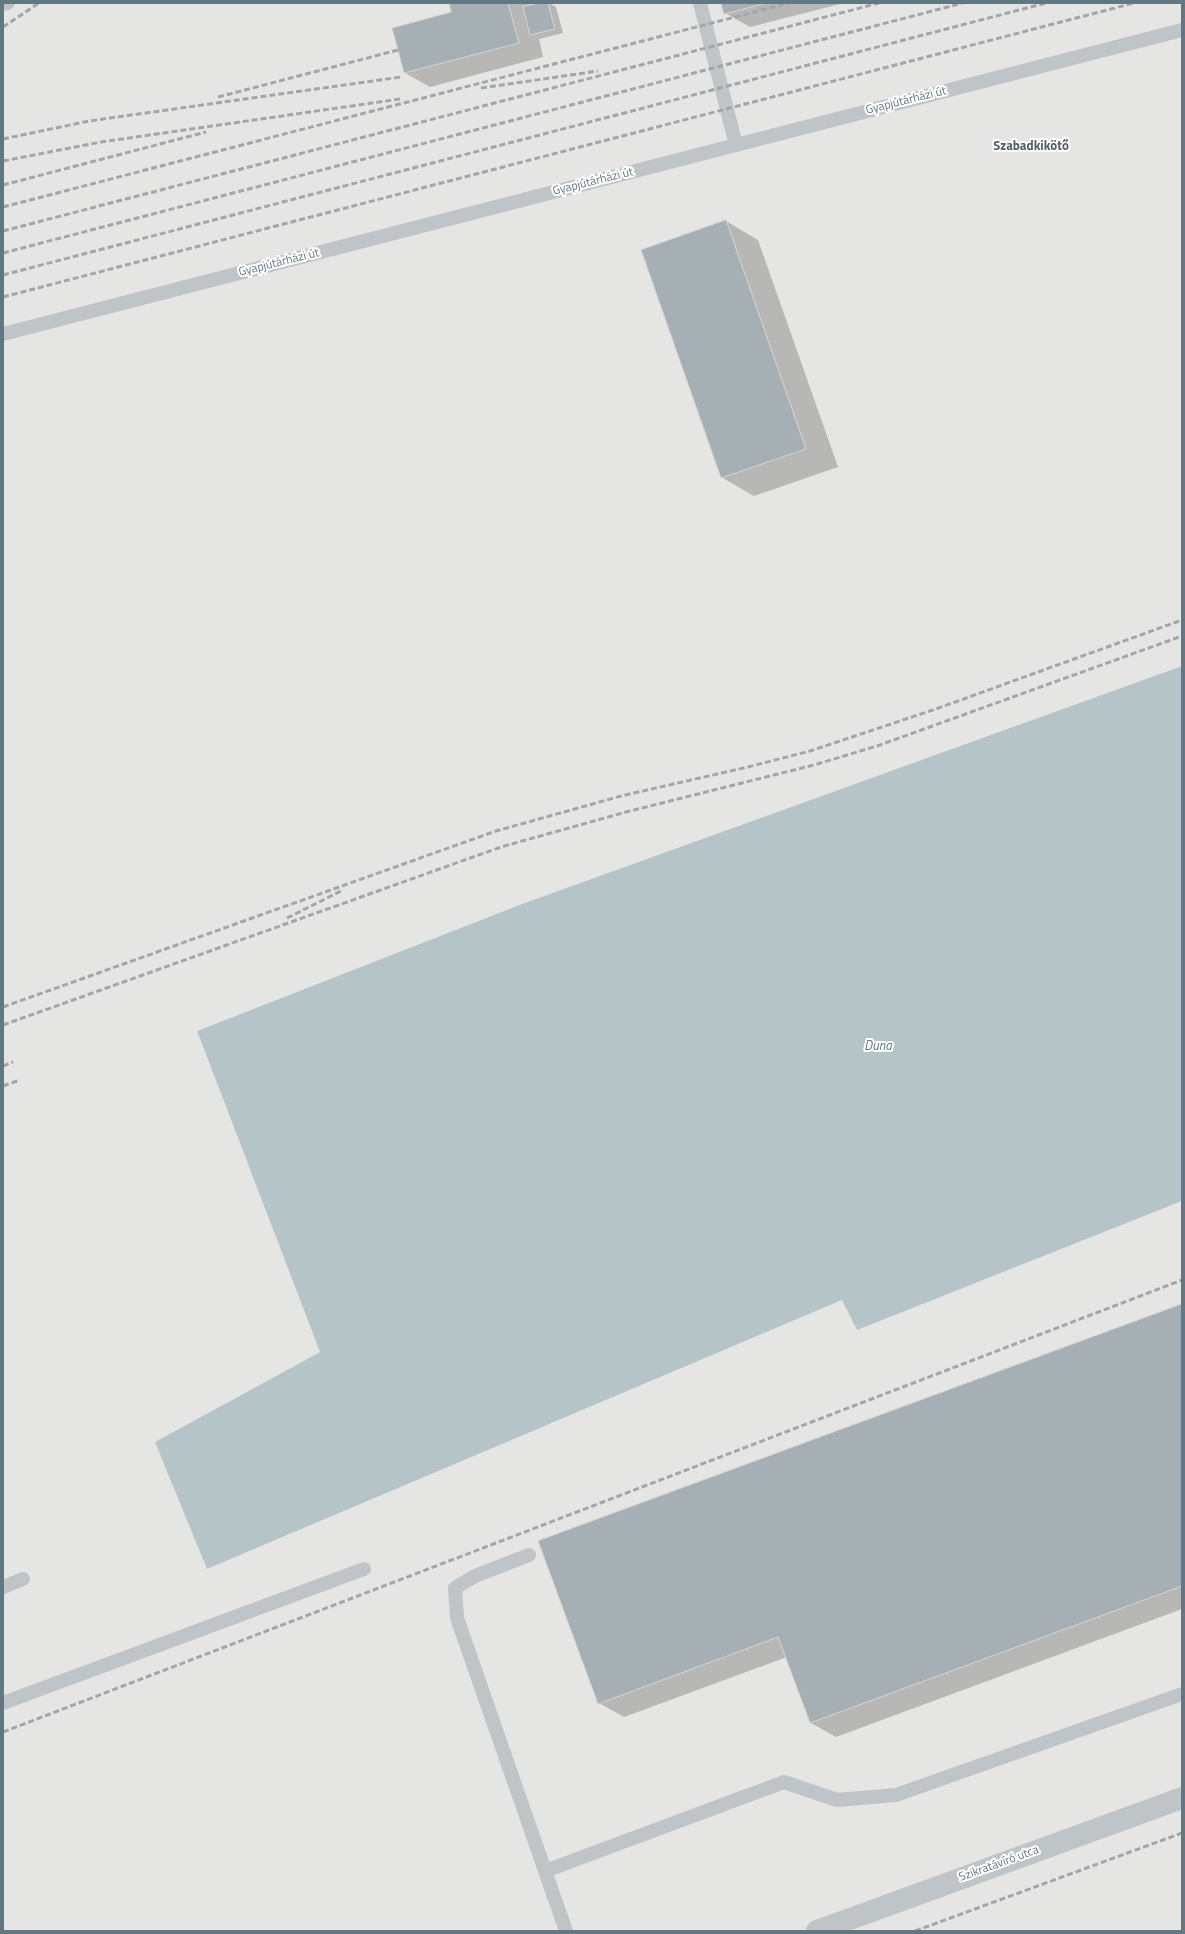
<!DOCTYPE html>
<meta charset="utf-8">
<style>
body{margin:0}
#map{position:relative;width:1185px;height:1934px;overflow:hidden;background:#f4f4f0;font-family:"Titillium Web",sans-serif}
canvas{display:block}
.frame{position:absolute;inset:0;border:4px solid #637782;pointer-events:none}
</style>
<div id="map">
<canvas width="1185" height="1934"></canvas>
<div class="frame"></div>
</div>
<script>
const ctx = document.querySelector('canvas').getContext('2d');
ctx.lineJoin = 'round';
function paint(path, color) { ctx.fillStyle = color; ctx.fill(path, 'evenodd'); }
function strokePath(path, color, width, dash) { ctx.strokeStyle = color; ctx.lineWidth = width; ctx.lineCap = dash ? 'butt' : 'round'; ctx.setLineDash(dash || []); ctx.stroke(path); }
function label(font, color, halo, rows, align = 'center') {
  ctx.font = font + ' "Titillium Web",sans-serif'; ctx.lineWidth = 4; ctx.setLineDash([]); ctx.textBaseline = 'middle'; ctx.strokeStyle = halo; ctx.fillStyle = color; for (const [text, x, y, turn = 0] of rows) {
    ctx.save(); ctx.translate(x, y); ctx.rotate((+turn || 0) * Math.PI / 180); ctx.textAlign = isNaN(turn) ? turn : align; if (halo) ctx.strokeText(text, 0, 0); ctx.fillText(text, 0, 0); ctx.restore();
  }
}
const built = new Path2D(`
 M3 3H1182V666L522 904 197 1031 320 1352 222 1405 186 1515 207 1569 842 1300 857 1329 1182 1201V1931H3Z`);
const water = new Path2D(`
 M1182 666V1201L857 1330 842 1300 207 1569 155 1442 320 1352 197 1031 522 904Z`);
const shadow = new Path2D(`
 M450 3H529L530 6 549 3 556 7 563 33 539 39 543 57 430 87 405 73 393 28 453 13Z
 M722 3H844L750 27 725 13Z
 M726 221 758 240 838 467 754 496 721 477Z
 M1182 1305V1609L836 1737 811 1723 787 1657 624 1717 599 1703Z`);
const building = new Path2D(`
 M449 3H508L519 43 404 73 392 28 451 12Z
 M539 3H548L555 29 530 35 523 7Z
 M721 3H766L724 14Z
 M726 220 806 449 721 478 641 250Z
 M1182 1304V1586L810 1723 778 1637 598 1704 538 1541Z`);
const service = new Path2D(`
 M700 3 736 145
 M3 4 8 3
 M3 334 1182 30
 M529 1555 475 1576 455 1588 457 1618 566 1931
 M3 1587 23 1579
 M3 1703 364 1569
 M545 1871 784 1782 837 1800 896 1795 1182 1694`);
const minor = new Path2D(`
 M817 1931 1182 1798`);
const rail = new Path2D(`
 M3 27 39 3
 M481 88 598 71
 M218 97 398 50
 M3 139 89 121 401 77
 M3 161 101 142 400 99
 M3 185 206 132
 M3 207 789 3
 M3 231 879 3
 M3 253 963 3
 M3 275 1046 3
 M3 297 1134 3
 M287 918 341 891
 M3 1007 496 831 621 796 748 767 810 751 933 710 1182 620
 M3 1025 501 847 626 812 814 765 877 746 1182 636
 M3 1066 13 1062
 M3 1086 20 1080
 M3 1732 1182 1280
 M915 1931 1182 1833`);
const streetNames = [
 ["Gyapjútárházi út",906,101,-14],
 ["Gyapjútárházi út",593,182,-14],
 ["Gyapjútárházi út",279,263,-14],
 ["Szikratávíró utca",999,1864,-20]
];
const neighbourhoodNames = [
 ["Szabadkikötő",1031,147]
];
const waterNames = [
 ["Duna",878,1047]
];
paint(built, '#e5e6e4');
paint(water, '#b5c4c6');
paint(shadow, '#0003');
paint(building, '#a6b0b4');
strokePath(building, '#d6d5d3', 1);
strokePath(service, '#bfc4c6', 14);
strokePath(minor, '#bfc4c6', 22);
strokePath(rail, '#a0a7ac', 3, [6, 3]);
label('12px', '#637782', '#fff', streetNames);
label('bold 13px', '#515f67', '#fff', neighbourhoodNames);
label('italic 13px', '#5f797f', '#fff', waterNames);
</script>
